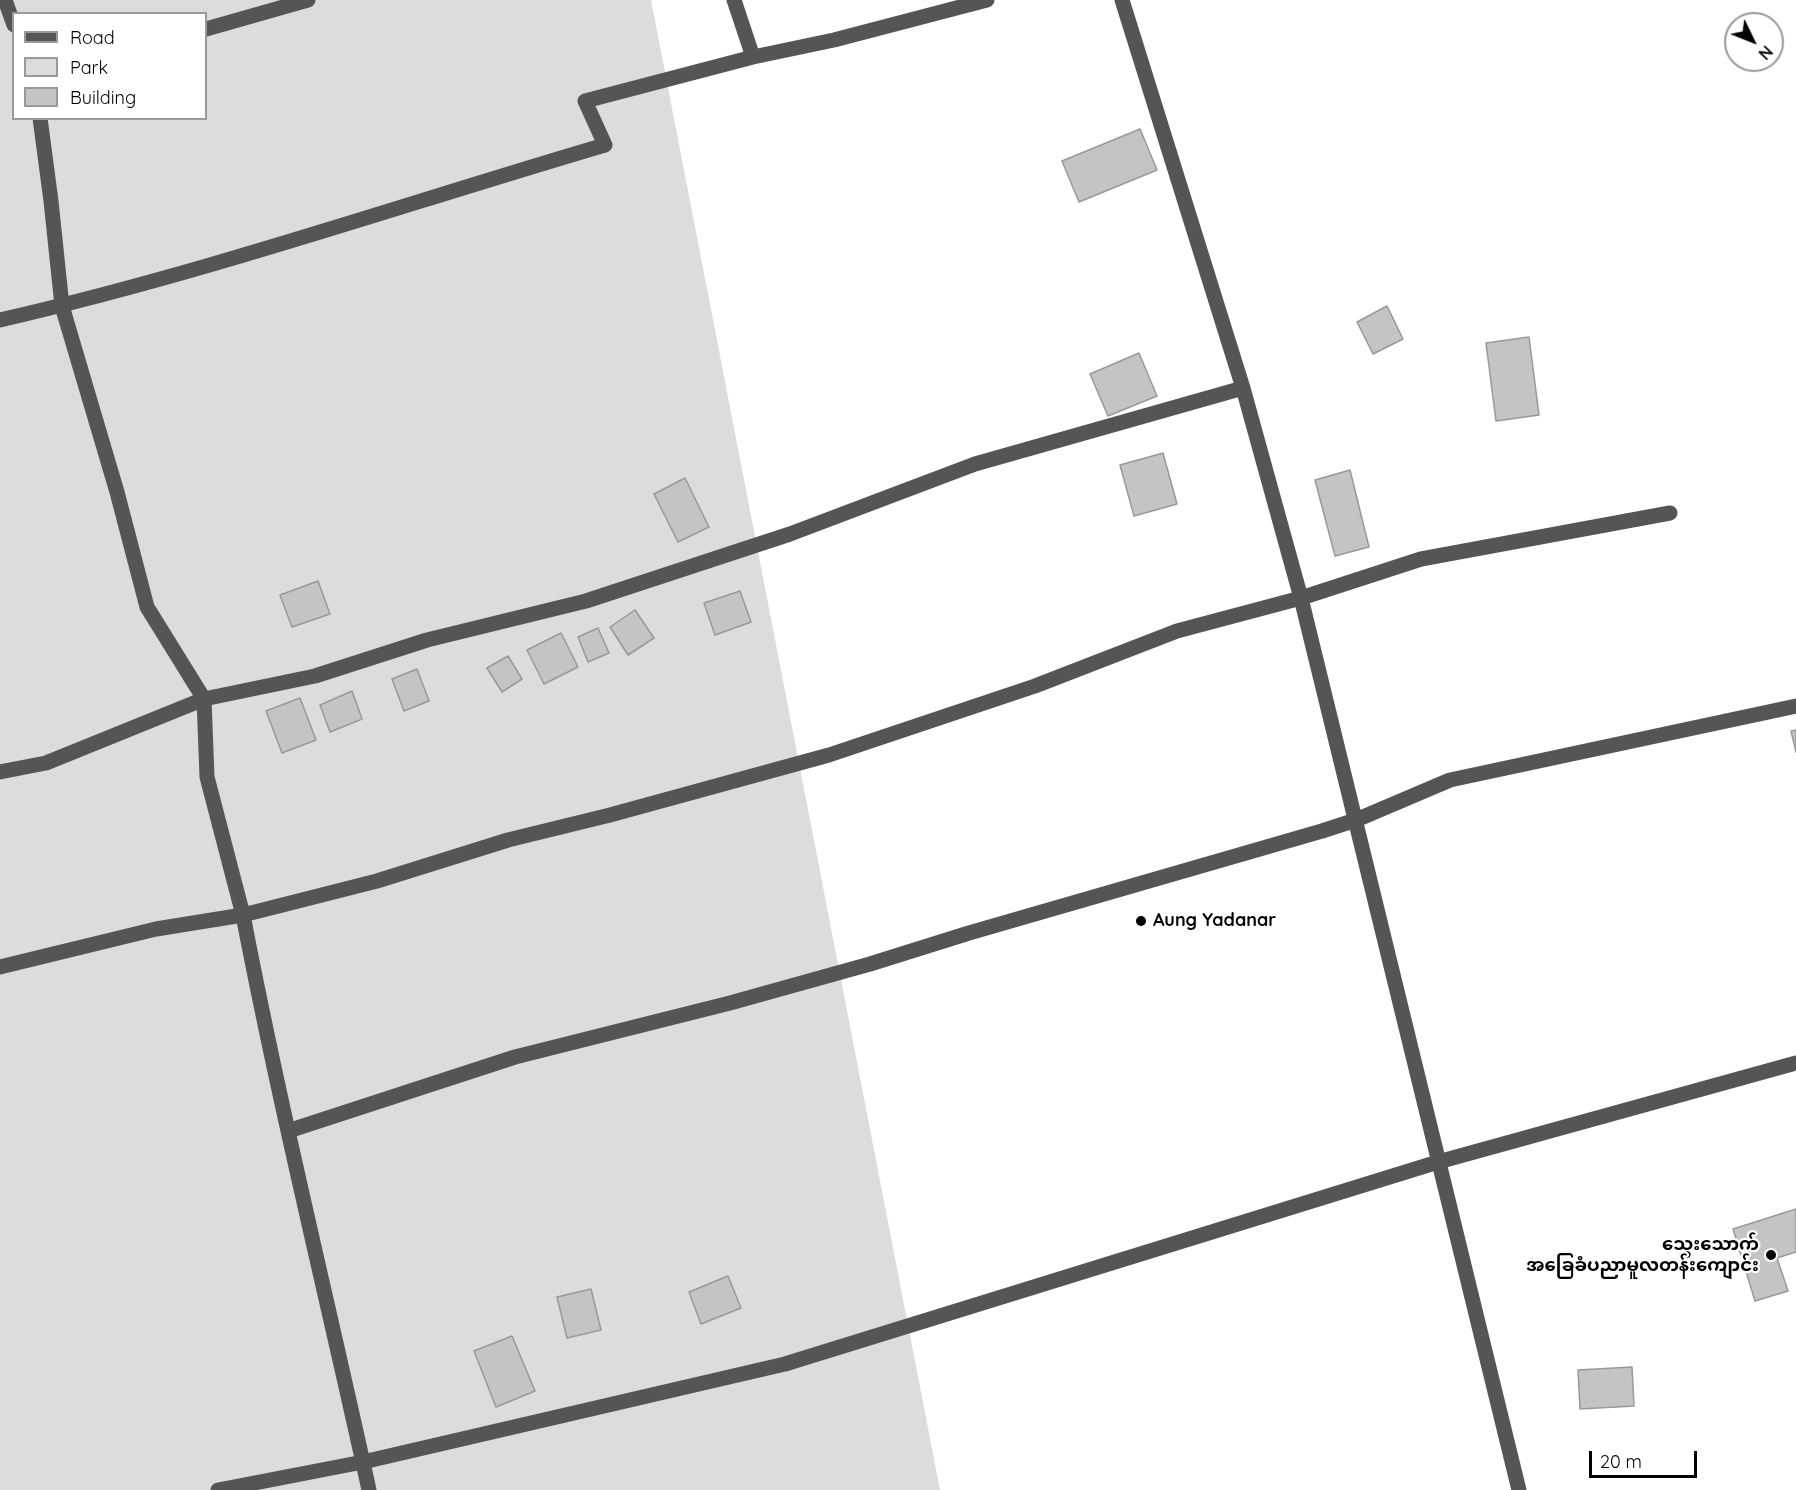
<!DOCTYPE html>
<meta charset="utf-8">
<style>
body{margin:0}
#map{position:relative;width:1796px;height:1490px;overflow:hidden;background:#fff;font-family:Quicksand,sans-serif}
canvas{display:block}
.legend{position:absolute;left:12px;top:12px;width:195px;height:108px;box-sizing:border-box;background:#fff;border:2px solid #999;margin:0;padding:8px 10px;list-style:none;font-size:18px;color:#000}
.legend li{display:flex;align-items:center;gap:12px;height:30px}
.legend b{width:30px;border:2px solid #999}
.north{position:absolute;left:1724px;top:12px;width:60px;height:60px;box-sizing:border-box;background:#fff;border:2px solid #999;border-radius:50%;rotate:133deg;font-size:16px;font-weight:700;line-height:24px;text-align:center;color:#000}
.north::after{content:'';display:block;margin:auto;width:21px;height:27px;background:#000;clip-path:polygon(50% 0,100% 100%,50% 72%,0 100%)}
.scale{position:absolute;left:1589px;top:1451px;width:108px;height:27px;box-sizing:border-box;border:3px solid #000;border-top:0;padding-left:8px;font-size:18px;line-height:21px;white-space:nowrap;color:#000;-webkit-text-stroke:4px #fff;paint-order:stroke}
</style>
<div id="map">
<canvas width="1796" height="1490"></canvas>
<ul class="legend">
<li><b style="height:8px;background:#555"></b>Road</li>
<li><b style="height:16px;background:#dcdcdc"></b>Park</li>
<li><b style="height:16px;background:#c4c4c4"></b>Building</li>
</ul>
<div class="north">N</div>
<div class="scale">20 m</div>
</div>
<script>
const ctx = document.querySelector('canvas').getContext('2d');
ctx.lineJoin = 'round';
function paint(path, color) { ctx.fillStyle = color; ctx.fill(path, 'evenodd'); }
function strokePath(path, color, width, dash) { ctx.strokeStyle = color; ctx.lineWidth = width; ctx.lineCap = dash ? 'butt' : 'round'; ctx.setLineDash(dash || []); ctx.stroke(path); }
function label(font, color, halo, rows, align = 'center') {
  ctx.font = font + ' Quicksand,"Noto Sans Myanmar",sans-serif'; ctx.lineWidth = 4.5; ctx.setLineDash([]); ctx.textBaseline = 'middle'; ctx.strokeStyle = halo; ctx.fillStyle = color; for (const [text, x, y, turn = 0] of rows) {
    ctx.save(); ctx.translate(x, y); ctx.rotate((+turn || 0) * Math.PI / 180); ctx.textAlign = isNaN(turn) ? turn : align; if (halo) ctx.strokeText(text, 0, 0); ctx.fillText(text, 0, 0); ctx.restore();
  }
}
const green = new Path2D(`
 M0 0H651L940 1490H0ZM14 14H206V118H14Z`);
const building = new Path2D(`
 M1140 129 1157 170 1079 202 1062 161Z
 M1387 306 1403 339 1373 354 1357 322Z
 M1529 337 1539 415 1496 421 1486 343Z
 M1139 353 1157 396 1108 416 1090 374Z
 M1163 453 1177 504 1134 516 1120 465Z
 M1350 470 1369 547 1335 556 1315 480Z
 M685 478 709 527 678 542 654 494Z
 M318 581 330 614 292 627 280 595Z
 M740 591 751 622 715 635 704 603Z
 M635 610 654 638 628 655 610 627Z
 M598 628 609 653 588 662 578 637Z
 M561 633 578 667 544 684 527 650Z
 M508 656 522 679 502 692 487 668Z
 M417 669 429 701 404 711 392 679Z
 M352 691 362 719 330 732 320 705Z
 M300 698 316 740 282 753 266 711Z
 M1796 730V752L1791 731Z
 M1796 1209V1252L1777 1258 1788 1291 1755 1301 1733 1229Z
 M728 1276 741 1308 701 1324 689 1292Z
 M591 1289 601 1330 567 1338 557 1297Z
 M512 1336 535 1391 496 1407 474 1351Z
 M1632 1367 1634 1406 1580 1409 1578 1370Z`);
const minor = new Path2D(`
 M5 0 14 25
 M734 0 753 57
 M1122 0 1243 388 1301 598 1519 1490
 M206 29 308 0
 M40 118 51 201 62 306 117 492 147 607 204 699 207 777 243 915 377 881 508 840 610 815 829 755 1035 686 1177 631 1301 598 1421 559 1670 513
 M0 320C205 273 404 204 605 145L585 101 753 57 834 40 987 0
 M0 772 46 763 204 699 315 676 427 640 586 601 790 534 975 464 1243 388
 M0 967 156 929 243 915C280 1108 327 1298 369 1490
 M288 1131 515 1057 730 1003 870 964 969 933 1322 831 1356 820 1450 780 1796 706
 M218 1490 363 1462 785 1364 1438 1162 1796 1063`);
const markers = [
 [1141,921,6,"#000"],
 [1771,1255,6,"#000"]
];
const poiNames = [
 ["Aung Yadanar",1153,921],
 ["သွေးသောက်",1759,1245,"right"],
 ["အခြေခံပညာမူလတန်းကျောင်း",1759,1266,"right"]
];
paint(green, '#dcdcdc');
paint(building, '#c4c4c4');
strokePath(building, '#999', 1.5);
strokePath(minor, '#555', 15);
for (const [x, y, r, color] of markers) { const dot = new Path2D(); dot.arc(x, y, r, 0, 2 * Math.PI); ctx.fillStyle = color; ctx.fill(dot); strokePath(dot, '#fff', 2); }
label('bold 18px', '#000', '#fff', poiNames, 'left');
</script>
